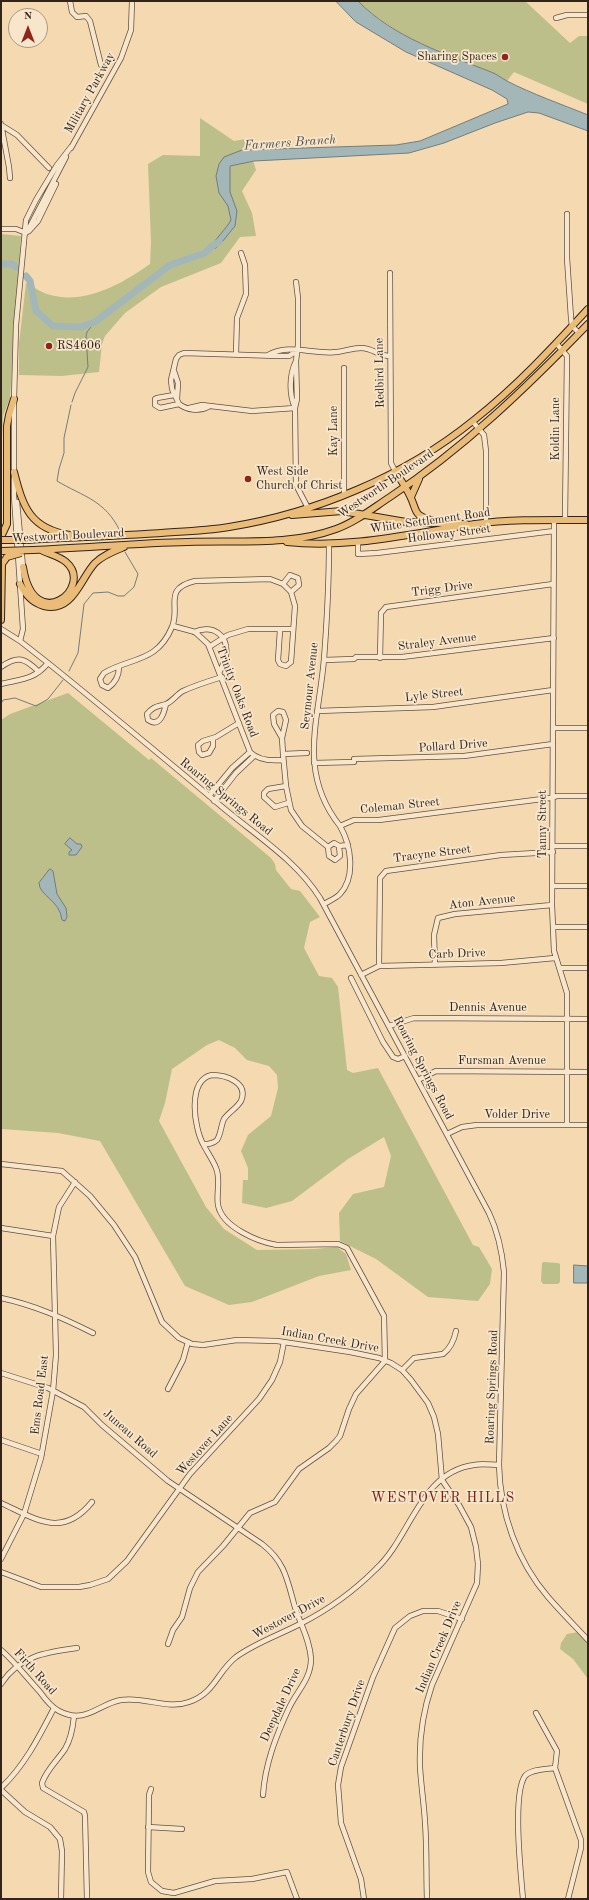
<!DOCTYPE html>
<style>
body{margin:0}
#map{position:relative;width:589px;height:1900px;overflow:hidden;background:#f5d9b1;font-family:"Old Standard TT",serif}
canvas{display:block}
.frame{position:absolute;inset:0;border:2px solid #31241a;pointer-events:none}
.north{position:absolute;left:8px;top:8px;width:40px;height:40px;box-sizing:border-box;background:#f8e6cc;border:1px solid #a89885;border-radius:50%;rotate:0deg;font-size:11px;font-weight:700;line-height:16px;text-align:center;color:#31241a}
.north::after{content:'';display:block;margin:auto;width:14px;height:18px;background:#8f2418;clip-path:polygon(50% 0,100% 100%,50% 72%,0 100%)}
</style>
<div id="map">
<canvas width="589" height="1900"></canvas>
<div class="frame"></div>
<div class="north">N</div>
</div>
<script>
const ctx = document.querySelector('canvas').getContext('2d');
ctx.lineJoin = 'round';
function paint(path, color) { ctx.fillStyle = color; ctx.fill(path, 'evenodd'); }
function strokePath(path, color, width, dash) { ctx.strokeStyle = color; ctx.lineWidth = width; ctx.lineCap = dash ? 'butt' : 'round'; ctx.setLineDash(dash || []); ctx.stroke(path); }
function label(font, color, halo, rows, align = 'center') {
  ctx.font = font + ' "Old Standard TT",serif'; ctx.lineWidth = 3.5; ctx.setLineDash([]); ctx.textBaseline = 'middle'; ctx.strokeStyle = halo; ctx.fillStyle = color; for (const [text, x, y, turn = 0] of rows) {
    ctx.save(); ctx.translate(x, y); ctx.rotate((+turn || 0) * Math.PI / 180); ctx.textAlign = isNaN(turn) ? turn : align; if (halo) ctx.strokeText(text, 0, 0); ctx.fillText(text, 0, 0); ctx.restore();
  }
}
const green = new Path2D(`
 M358 1H525L570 43 579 36H588V104L514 72 507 81C489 70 469 65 450 57 419 44 382 25 358 1Z
 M200 118 234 141 246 139 256 170 242 191 252 213 256 236 240 237 221 263 161 287 125 313 105 336 102 344 99 372 62 376 19 375V344L26 283C33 286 40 292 47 294 83 306 122 284 150 264L151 242 148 164 163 155 200 156Z
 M1 234 21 236 10 398 3 416 1 460Z
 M68 693 149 760 151 758 271 858 275 864 276 870 291 889 300 891 320 917 310 922 304 948 319 976 332 978 338 987 347 1070 353 1073 378 1068 473 1245 479 1247 492 1269 490 1284 478 1301 428 1297 376 1259 340 1241 339 1213 353 1194 384 1187 391 1156 384 1137 348 1159 292 1201 266 1208 242 1203 243 1180H248V1168L241 1151 248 1135 271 1116 278 1088 277 1075 269 1066 247 1060 235 1048 219 1040 207 1045 172 1069 165 1103 159 1121 206 1207 224 1229 257 1250 314 1249 337 1247 346 1254 351 1270 319 1276 252 1302 229 1305 185 1286 100 1141 58 1133 1 1129V720L10 714Z
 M543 1262 558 1263 560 1264V1282L558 1284H543L541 1281 542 1264Z
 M579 1632 588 1642V1679L573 1659 560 1649 561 1643 567 1634Z`);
const water = new Path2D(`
 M336 1H358C393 37 445 54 491 72 497 74 501 78 507 81 532 94 561 104 588 115V131L539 113 528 112 495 123 444 143 409 153 254 161 230 166V192L237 211 235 226 222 242 216 248H211C213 241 227 228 231 220L228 206 219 193 216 176 219 164 224 157 242 150 396 145 420 141 508 104 507 99 492 90 406 52 356 22Z
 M70 838 77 844H81L82 847 76 855H69V852L72 850 65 844Z
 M50 869 53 871 57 894 66 908 67 917 65 921 62 920C60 900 39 896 39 883Z
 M574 1265 588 1266V1283H574Z`);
const stream = new Path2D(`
 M72 402 75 393 88 367 86 336 87 332 95 322
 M71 405 64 438V453L59 469 57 481C84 497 105 500 120 531
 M69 671 78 653 84 604 93 593 108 592 118 596H124L134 587 138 574 125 552
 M1 704 3 700 15 698 36 706 48 699 63 680`);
const river = new Path2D(`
 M1 264H12L16 267
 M26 276 30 281 36 311 53 326 81 327 95 322 170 265 205 253 212 246 219 242`);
const minor = new Path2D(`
 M70 1 72 12 77 17 86 16 90 21 101 65
 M556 18 567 15H588
 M1 124 9 167 10 178
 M1 125 17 135 49 168
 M71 148 121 58 131 30 132 1
 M567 214V258L571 318 572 326 579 333
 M1 229H16L26 233
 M29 231 38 221 56 184
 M27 232 66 157
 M390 273 391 463 395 471
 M296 282 298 298V345L296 361 297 399 295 408 296 485 308 508
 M556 343 567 356 565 520
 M236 354 237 318 246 294 245 265 241 253
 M268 355C289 343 314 355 337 352 345 351 353 348 361 348 373 348 378 356 390 356
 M344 368V494
 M174 371 178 383 177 399
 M174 395 157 398 155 399V405L160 408 179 404
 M208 407C199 412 187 410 179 404L172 389 171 380 176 359 179 355 184 353 279 356H289L297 351
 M189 408 202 405 252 411 295 408
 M295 408C289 394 289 375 296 361
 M473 422 484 435 486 451V523
 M17 502 23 567
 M554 520 552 905 554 951 567 993V1125
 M358 542V554L377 553 554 531
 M329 543C329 581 327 620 324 659 319 720 297 772 340 826
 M283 584 290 575 298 578 299 585 291 592
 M173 626 195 632 208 644 250 752C258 760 272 761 283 760
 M1 629 20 641 48 663C104 708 159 754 214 800 250 832 294 857 320 898L489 1213C498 1232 502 1251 504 1272L499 1465C500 1513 517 1561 548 1597 561 1612 575 1626 588 1640
 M194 632C213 624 229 635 226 656 225 661 222 667 220 671
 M20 641 23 629 14 496V399L16 325 26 220 36 200 57 165 71 147
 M209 647 228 635 248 629H293
 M380 658 381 613 386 607 553 584
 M324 660 354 659 356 657H402L554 638
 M1 667C18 655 25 658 39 672
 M119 667C119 676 115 683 108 688L102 685 100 679 104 673C131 657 157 663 172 627 181 606 162 589 195 581L270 579 283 584 291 592 295 606 291 662 286 666 280 664 278 660 280 630
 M1 684C21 679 34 680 48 663
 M166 704C164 713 160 728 148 720L147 714C154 706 156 707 166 704 172 702 177 694 183 691 196 685 209 681 222 677
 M317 711 433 707 553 690
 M553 728H588
 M213 738V746L209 753 202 755 199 752 198 745 203 741 216 737 239 723
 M282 738 274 724 273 715 278 711 283 712 286 720 282 738 283 754 286 786 291 810 302 826 328 847
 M283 754 307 753
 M354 759 464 756 553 744
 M314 763 354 762
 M286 786 268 789 264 793V797L275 807 288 803
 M209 796 232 768 250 752
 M214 801 236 773 254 756
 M553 846H588
 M328 847 329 856 335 860 340 856 339 846
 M328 847 334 843 339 846 348 845
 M553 886H588
 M324 904C329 901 335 899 340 894 356 877 351 845 340 826L354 820H379L550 798 557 796H588
 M553 927H588
 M435 965 434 935 438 918 455 914 552 905
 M379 966 380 878 386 871 501 855 553 852
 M560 968H588
 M361 975 379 966 501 963 555 958
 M351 978 383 1042 393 1057 398 1059 405 1056
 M389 1026 414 1018 588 1019
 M212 1075C225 1075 249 1082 241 1101 237 1108 229 1112 224 1119 221 1125 221 1134 217 1140 213 1144 208 1144 203 1144 194 1127 187 1080 212 1075Z
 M418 1080 436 1071 588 1072
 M447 1134 462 1127 477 1125H588
 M1 1164 62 1171 90 1196 114 1225 135 1257 162 1322 179 1338 192 1344 203 1345 237 1340 277 1341 350 1352 379 1358 391 1363 402 1370 411 1380 428 1403 434 1417 438 1434 442 1480 459 1505 471 1527 476 1547 478 1564 477 1583 432 1685C423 1711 419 1740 420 1767 421 1785 424 1804 425 1822 427 1848 426 1873 427 1899
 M1 1228 53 1236
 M1 1298C34 1305 63 1318 93 1333
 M402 1370 414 1358 443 1354C451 1348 454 1341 456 1331
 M1 1373 48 1388 84 1407 102 1425 168 1481 262 1544C284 1561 287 1578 294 1604 299 1622 310 1639 311 1659 311 1679 297 1691 289 1708 276 1736 265 1764 263 1795
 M168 1389 183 1360 188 1342
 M1 1440 42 1454
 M1 1503C36 1519 62 1539 92 1502
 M1 1559 24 1514 41 1458 53 1391 56 1355 53 1236 59 1207 75 1182
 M1 1572 41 1587H79L90 1585 108 1579 127 1561 190 1474 259 1399 272 1380 280 1362 284 1342
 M168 1644 173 1630 182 1617 190 1588 198 1572 223 1546 250 1513 275 1502 299 1469 329 1448 336 1441 340 1436 349 1409 356 1394 385 1361 384 1316 347 1248 338 1244 277 1245C258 1242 222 1227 218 1205 216 1194 221 1179 216 1168 213 1160 207 1152 203 1144
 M1 1650C15 1662 27 1678 40 1692 45 1699 51 1707 59 1711 86 1725 98 1704 121 1700 144 1696 167 1710 189 1702 215 1693 217 1672 236 1657 255 1643 279 1635 300 1624 328 1610 354 1591 376 1569 411 1537 420 1472 474 1465 482 1463 491 1465 499 1465
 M1 1684C19 1656 46 1652 77 1648
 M536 1713 557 1751 555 1768 581 1840V1848L568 1899
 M74 1716C73 1727 71 1739 65 1749 57 1761 47 1769 42 1783L43 1788 84 1812 85 1816 87 1899
 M1 1788C25 1765 39 1737 54 1708
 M151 1789 149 1795 148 1872 151 1882 162 1891 174 1893 215 1881 252 1879 287 1872 297 1899
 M1 1790 25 1812 50 1827 60 1839 62 1851 61 1899
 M148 1827 182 1829
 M364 1899 361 1879 341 1823 338 1785 341 1767 373 1677 395 1628 410 1616 423 1611H438L462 1619
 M523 1899C521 1875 512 1794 525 1776 531 1769 546 1769 555 1768`);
const major = new Path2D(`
 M395 471C400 479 406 487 410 496 418 512 412 515 434 521
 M14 472C23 507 30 529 70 535
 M411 497 419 479
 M292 515 342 511 406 522 466 524
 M1 537 7 524V426L9 415 14 399
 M26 540C76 537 125 536 175 532 193 531 211 530 229 527 316 513 405 476 474 420 516 387 552 348 588 309
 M287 542C351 549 413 533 475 524 512 519 551 520 588 520
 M33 550C85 548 137 543 188 542 237 540 290 546 336 529 356 522 373 508 390 497 464 448 527 387 588 324
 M23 567C34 637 95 587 66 562 59 556 49 554 41 550
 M20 584C26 595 32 603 44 606 73 613 80 579 95 563 103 555 114 551 124 547
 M1 620 2 564 7 557`);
const majorBridge = new Path2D(`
 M1 540H26
 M2 551 33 550
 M7 557 21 553`);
const markers = [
 [505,57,4,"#8f2418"],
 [49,346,4,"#8f2418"],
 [248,479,4,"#8f2418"]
];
const poiNames = [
 ["Sharing Spaces",497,57,"right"],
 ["RS4606",57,346],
 ["West Side",256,472],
 ["Church of Christ",256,486]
];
const streetNames = [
 ["Military Parkway",90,93,-61],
 ["Redbird Lane",380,373,-91],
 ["Koldin Lane",556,429,-90],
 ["Kay Lane",334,431,-90],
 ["Westworth Boulevard",386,484,-34],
 ["White Settlement Road",430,521,-8],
 ["Holloway Street",449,534,-7],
 ["Westworth Boulevard",68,536,-3],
 ["Trigg Drive",442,589,-7],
 ["Straley Avenue",437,642,-7],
 ["Seymour Avenue",310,686,-84],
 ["Trinity Oaks Road",237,692,69],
 ["Lyle Street",434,695,-6],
 ["Pollard Drive",453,746,-4],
 ["Roaring Springs Road",226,797,39],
 ["Coleman Street",400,806,-6],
 ["Tanny Street",543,824,-90],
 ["Tracyne Street",432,854,-7],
 ["Aton Avenue",482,902,-6],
 ["Carb Drive",457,954,-2],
 ["Dennis Avenue",488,1008],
 ["Fursman Avenue",502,1061],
 ["Roaring Springs Road",423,1068,62],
 ["Volder Drive",517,1115],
 ["Indian Creek Drive",330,1340,10],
 ["Roaring Springs Road",492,1387,-88],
 ["Ems Road East",40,1395,-83],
 ["Juneau Road",130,1434,41],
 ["Westover Lane",205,1445,-48],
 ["Westover Drive",289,1617,-28],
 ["Indian Creek Drive",439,1647,-67],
 ["Firth Road",35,1672,48],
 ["Deepdale Drive",281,1705,-65],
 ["Canterbury Drive",347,1723,-71]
];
const waterNames = [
 ["Farmers Branch",290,143,-4]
];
const quarterNames = [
 ["WESTOVER HILLS",443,1498]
];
paint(green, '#bdbf8a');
paint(water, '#a3b7b8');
strokePath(water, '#757c79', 1);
strokePath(stream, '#757c79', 1);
strokePath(river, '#a3b7b8', 7);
strokePath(minor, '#625140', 6);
strokePath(major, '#31241a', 8);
strokePath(minor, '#f8e6cc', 4.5);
strokePath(major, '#eabc78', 6);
strokePath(majorBridge, '#31241a', 8, []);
strokePath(majorBridge, '#eabc78', 6);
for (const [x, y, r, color] of markers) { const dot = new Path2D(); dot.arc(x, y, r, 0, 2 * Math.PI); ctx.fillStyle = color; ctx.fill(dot); strokePath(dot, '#f8e6cc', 1.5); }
label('12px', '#31241a', '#f8e6cc', poiNames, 'left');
label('12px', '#31241a', '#f8e6cc', streetNames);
label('italic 13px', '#535049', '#f8e6cc', waterNames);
ctx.letterSpacing = '1px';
label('14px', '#7a1f14', '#f8e6cc', quarterNames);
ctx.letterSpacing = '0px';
</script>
